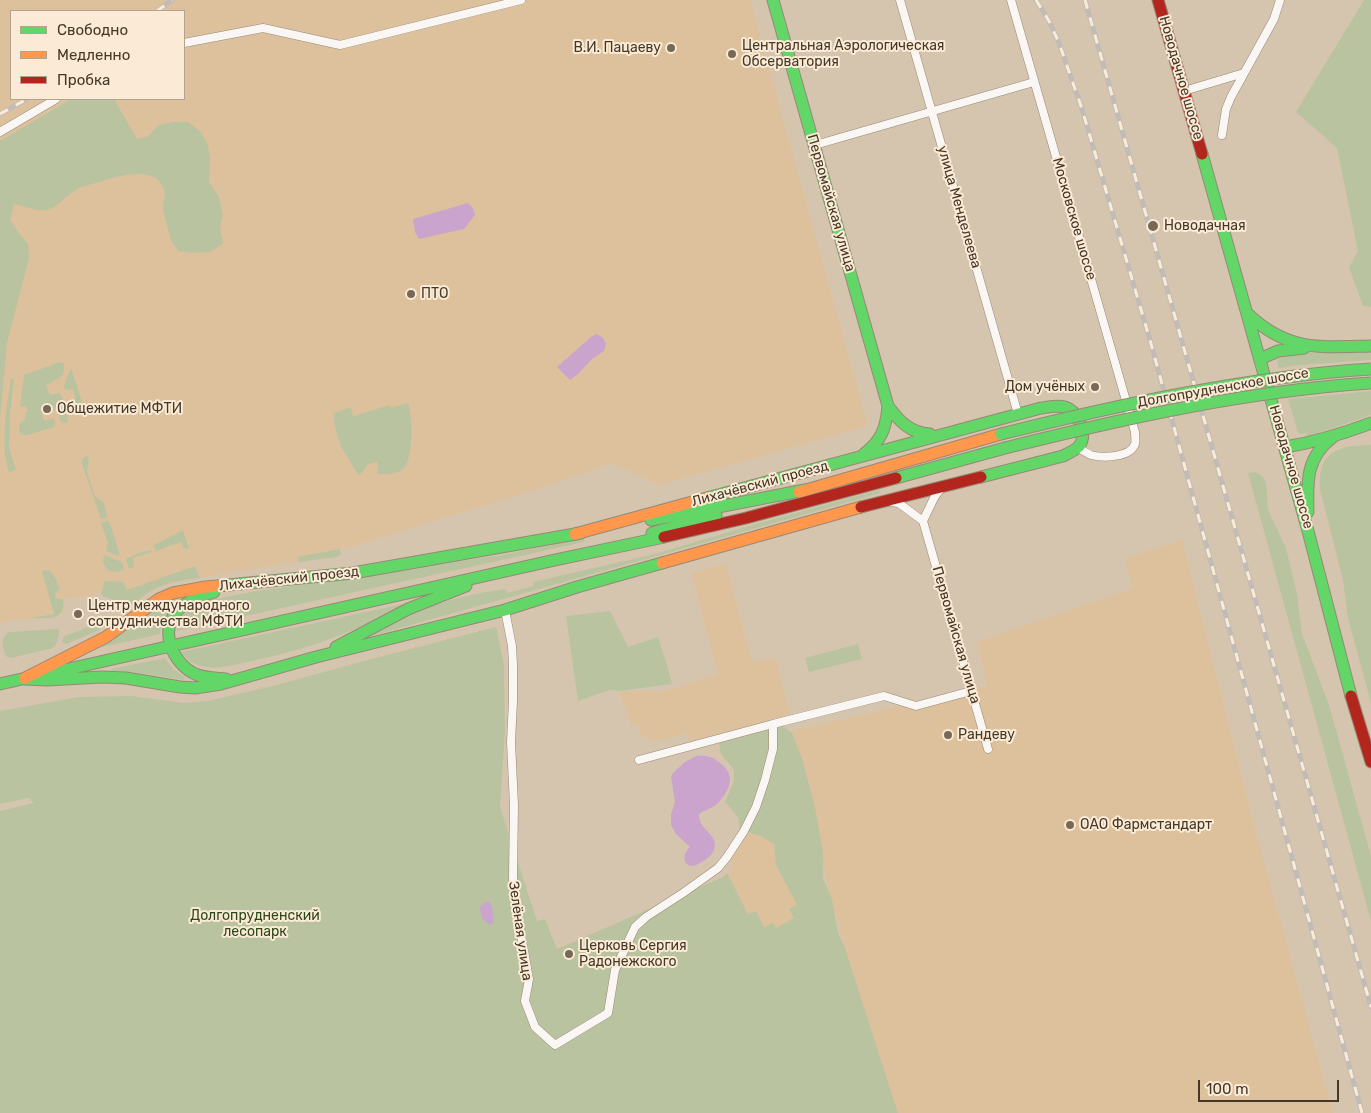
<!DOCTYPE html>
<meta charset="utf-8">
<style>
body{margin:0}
#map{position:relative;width:1371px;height:1113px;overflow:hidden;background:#d6c5ae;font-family:Rubik,sans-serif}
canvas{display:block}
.legend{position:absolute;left:10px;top:10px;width:175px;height:90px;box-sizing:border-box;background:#fbebd6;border:1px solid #b2a390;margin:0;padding:6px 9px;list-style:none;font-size:15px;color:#453827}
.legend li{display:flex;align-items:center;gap:10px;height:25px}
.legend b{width:25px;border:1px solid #b2a390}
.scale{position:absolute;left:1198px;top:1080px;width:141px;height:22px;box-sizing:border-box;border:2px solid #453827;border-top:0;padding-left:6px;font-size:15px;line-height:18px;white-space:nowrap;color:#453827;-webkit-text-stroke:4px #fbebd6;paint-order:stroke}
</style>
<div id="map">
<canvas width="1371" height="1113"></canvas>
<ul class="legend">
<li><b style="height:6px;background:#63d668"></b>Свободно</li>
<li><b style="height:6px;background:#ff974d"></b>Медленно</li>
<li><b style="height:6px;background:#b3261e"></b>Пробка</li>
</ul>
<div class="scale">100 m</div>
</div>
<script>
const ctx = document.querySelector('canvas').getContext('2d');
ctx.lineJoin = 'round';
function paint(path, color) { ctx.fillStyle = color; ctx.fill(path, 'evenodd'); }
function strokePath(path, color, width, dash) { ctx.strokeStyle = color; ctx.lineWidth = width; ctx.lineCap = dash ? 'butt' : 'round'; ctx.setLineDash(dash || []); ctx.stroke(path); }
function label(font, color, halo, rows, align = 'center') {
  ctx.font = font + ' Rubik,sans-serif'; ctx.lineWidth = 4; ctx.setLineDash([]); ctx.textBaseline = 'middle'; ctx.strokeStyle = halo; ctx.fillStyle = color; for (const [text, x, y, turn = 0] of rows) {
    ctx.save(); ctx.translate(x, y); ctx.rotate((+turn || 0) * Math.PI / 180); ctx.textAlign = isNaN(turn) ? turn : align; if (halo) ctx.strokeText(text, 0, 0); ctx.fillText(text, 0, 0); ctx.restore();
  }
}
const built = new Path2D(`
 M0 0H750L868 426 659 485 612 463 541 488 351 547 297 557 299 562 182 580 160 587 148 593 131 604 106 595 95 592V595L89 597 57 599 54 614 30 619 11 620 0 624ZM11 11H184V99H11Z
 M1182 540 1256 832 1333 1113H898L844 945 787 732 987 686 977 642 1133 588 1124 558Z
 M726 564 752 662 776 658 790 715 690 743 686 733 657 742 656 739 648 741 646 736 641 737 638 725H635L631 726 619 691H661L681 687 689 683 718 674 691 573Z
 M744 831 760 836 774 844 776 865 797 906 794 918 776 928 764 927 749 915 727 873 734 869 727 857Z`);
const green = new Path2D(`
 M1364 0H1371V307L1363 306 1349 267 1358 251 1337 148 1296 112Z
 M71 99H117L115 101 137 139 149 136 158 125 173 122H188L200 131 208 145 210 160 209 182 219 197 223 214 220 228 223 244 210 252 195 253 178 251 171 240 163 210 165 191C163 187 160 181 156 178 140 170 119 176 103 181 93 184 83 185 74 191 64 197 56 209 45 210 35 211 24 206 14 204L10 220 18 232 28 244 29 258 7 343 0 419V141Z
 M1293 350H1371V360L1300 365 1279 368 1277 361 1278 359Z
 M60 362 64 364C66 377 57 380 46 385L50 395 58 393 61 394 68 421 66 423 61 422 57 409 42 414 44 421 54 418 55 423 54 427 28 435H22L19 432V425L22 421 26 419 25 413 28 412 26 406 22 407 20 406 24 375Z
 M71 368 85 411 76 414 72 412 69 403 70 401 76 398 73 389 67 390 64 388C64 381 69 375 71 368Z
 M14 378 10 413 9 448 16 470 9 473C0 442 6 410 11 379Z
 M1371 391V415L1307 437 1306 433 1300 434 1298 432 1288 399Z
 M408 403C413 415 413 459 404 468 398 475 386 474 378 474L377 462 368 464 363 472 358 475C354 467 349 461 345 453 339 444 333 424 334 413L351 407 353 416 390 405 391 408Z
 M1371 445V703L1348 618 1343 580 1320 489C1319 469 1322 455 1343 448 1351 445 1362 446 1371 445Z
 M87 456 89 460 87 472 94 494 96 497 104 503 107 515 106 518 101 519 82 463V459Z
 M1255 472 1262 476 1266 482 1268 510 1286 548 1297 594 1302 634 1329 705 1371 856V921L1248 473Z
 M879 490 881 493 368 637 369 635C385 628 401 618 418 611 446 600 475 593 505 589L507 593 534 586 533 582 659 553 745 527Z
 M108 521 110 523 119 552V556L106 551 108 543 101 523Z
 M183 530 189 549 183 548 181 542 156 551 154 545Z
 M584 538V542L177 631 178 622 185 612 194 605 205 601 257 591 502 555Z
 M340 549 341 554 337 557 299 562 297 557Z
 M151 550 152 552 133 558 134 567 129 569 126 559 139 553Z
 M105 555 122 562 124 570 115 572 108 570C104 566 101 560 105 555Z
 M195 566 200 578C182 580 161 583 146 594 141 598 136 603 131 607L103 596 101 593 105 581 123 582 124 583 127 590Z
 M45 570 50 571 56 579 60 590 56 592 55 596 58 599H63C67 622 45 618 31 618L54 614 42 571Z
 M183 594C169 604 163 617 160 634L99 648 126 630 151 609 162 602Z
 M86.5 605a5.5 5.5 0 1 1 11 0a5.5 5.5 0 1 1-11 0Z
 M403 604 402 606C383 616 364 626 343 634 314 646 283 654 252 661 237 664 222 669 207 667 196 666 188 661 181 652Z
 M610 611 628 647 658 637 667 665 672 684 619 691 610 690 578 701 566 616Z
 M99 623H102L106 625 97 631 66 644 63 643 62 640 65 636Z
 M496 627 504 665 505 731 500 807 537 921 545 919 557 949 723 877 727 873 748 914 756 911 764 927 773 923 776 928 794 918 789 909 797 905 776 865 774 844 760 836 740 830 738 817 725 802 734 781V770L721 754 719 743 765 729 783 726 792 733 802 758 815 807 823 853V878L832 899 838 933 844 945 898 1113H0V811L34 803 28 798 0 804V711L79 697 131 696 184 703 207 701 277 685 360 662Z
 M59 629C60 634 57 645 53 648L11 658 7 657C2 649 0 638 9 632Z
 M858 644 862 659 809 672 805 658Z
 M165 658 173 669 186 678 184 680 133 672 112 671 111 669Z`);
const water = new Path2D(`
 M468 203 473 208 475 215 464 229 419 239 415 232 413 219Z
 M597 334 603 338 606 344 604 351 592 359 578 374 570 380 557 367 591 337Z
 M696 756C706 755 711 756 719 762 736 774 731 788 719 802 713 809 706 809 699 814 698 831 722 835 713 852 711 857 696 867 691 866 680 862 685 852 690 847L676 834 671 825V815L675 802 671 776 674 772 685 762Z
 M485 902H489L492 906 494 922 491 925C483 922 480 915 480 907Z`);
const street = new Path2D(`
 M900 0 1018 414
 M1011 0 1135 432C1135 436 1136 441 1135 444 1130 458 1102 458 1091 455 1086 453 1082 450 1077 447
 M184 43 263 28 340 45 521 0
 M1184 91 1244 73
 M0 132 56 99
 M1222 135 1226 109 1231 97 1274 19 1280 0
 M815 145 1034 82
 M889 501 900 504 923 521 988 749
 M923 521 934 498 942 487
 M505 610 512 646 513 665V701L511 742 514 805 513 878 515 903 529 979 525 1001 535 1027 555 1045 608 1013 615 970 635 927 646 917 683 893 718 868 727 857 744 831 756 807 765 780 773 749V724L884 696 916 706 971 691
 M639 760 773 724`);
const fast = new Path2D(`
 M773 0 888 406C886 428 882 440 864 454
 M1202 154 1308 531 1351 696
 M1248 314C1288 352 1320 347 1371 346
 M1260 359 1278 351 1304 348
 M888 406C899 421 910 433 930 434
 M1285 447C1316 442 1342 434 1371 423
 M896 478 1005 448
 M707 498 1041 408C1049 407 1057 405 1065 407 1078 411 1087 433 1080 445 1076 450 1069 453 1063 456L981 477
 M1308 512C1307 481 1306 457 1333 437
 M651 520 805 490
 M652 533 716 515
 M228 585 353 573 581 533
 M214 592C202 596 189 600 179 609 158 629 172 663 195 674 204 678 216 678 226 679
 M336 647 408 609 466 586
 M46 674 555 560 664 537
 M24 679 47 680 102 677 126 678 180 687 195 688 221 684 316 657 505 610 577 587 662 563
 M0 684 31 677`);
const slow = new Path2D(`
 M799 492 1001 434
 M575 534 707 498
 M662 563 861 507
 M25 678 106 637 159 599 173 593 206 587 228 585`);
const jam = new Path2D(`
 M1158 0 1202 154
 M861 507 981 477
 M664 537 746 518 896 478
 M1351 696 1371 762`);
const rail = new Path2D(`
 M1036 0 1049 21 1059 43 1082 109 1150 340 1362 1113
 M1085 0 1371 1007
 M157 11 172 0
 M0 114 27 99`);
const fastBridge = new Path2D(`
 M1001 434C1122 404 1246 377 1371 369
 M1005 448C1125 418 1247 391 1371 383`);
const markers = [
 [671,48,5,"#786956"],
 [732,54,5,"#786956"],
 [1153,226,6,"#786956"],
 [411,294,5,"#786956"],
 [1095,387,5,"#786956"],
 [47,409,5,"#786956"],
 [78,614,5,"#786956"],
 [948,735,5,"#786956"],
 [1070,825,5,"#786956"],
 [569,954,5,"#786956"]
];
const poiNames = [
 ["Центральная Аэрологическая",742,46],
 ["Обсерватория",742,62],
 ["В.И. Пацаеву",661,48,"right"],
 ["Новодачная",1164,226],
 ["ПТО",421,294],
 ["Дом учёных",1085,387,"right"],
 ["Общежитие МФТИ",57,409],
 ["Центр международного",88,606],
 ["сотрудничества МФТИ",88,622],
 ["Рандеву",958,735],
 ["ОАО Фармстандарт",1080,825],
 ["Церковь Сергия",579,946],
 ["Радонежского",579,962]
];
const streetNames = [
 ["Новодачное шоссе",1181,78,74],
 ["Первомайская улица",831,203,74],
 ["улица Менделеева",959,207,74],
 ["Московское шоссе",1074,219,74],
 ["Долгопрудненское шоссе",1223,388,-10],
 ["Новодачное шоссе",1291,467,74],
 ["Лихачёвский проезд",760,484,-15],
 ["Лихачёвский проезд",289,579,-6],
 ["Первомайская улица",956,635,74],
 ["Зелёная улица",520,931,82]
];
const parkNames = [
 ["Долгопрудненский",255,916],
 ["лесопарк",255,932]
];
paint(built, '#ddc19c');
paint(green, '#bac39f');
paint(water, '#caa4cd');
strokePath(street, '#968978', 9);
strokePath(fast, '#968978', 13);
strokePath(slow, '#968978', 13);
strokePath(jam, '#968978', 13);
strokePath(street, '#f9f6f3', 8);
strokePath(fast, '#63d668', 11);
strokePath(slow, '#ff974d', 11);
strokePath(jam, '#b3261e', 11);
strokePath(rail, '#c2bcb6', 5);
strokePath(rail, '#fbebd6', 3, [9]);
strokePath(fastBridge, '#968978', 13, []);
strokePath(fastBridge, '#63d668', 11);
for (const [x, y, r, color] of markers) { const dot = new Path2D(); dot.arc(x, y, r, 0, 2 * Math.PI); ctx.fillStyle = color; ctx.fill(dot); strokePath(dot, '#fbebd6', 2); }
label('14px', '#453827', '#fbebd6', poiNames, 'left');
label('14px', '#453827', '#fbebd6', streetNames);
label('14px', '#2b4818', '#fbebd6', parkNames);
</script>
